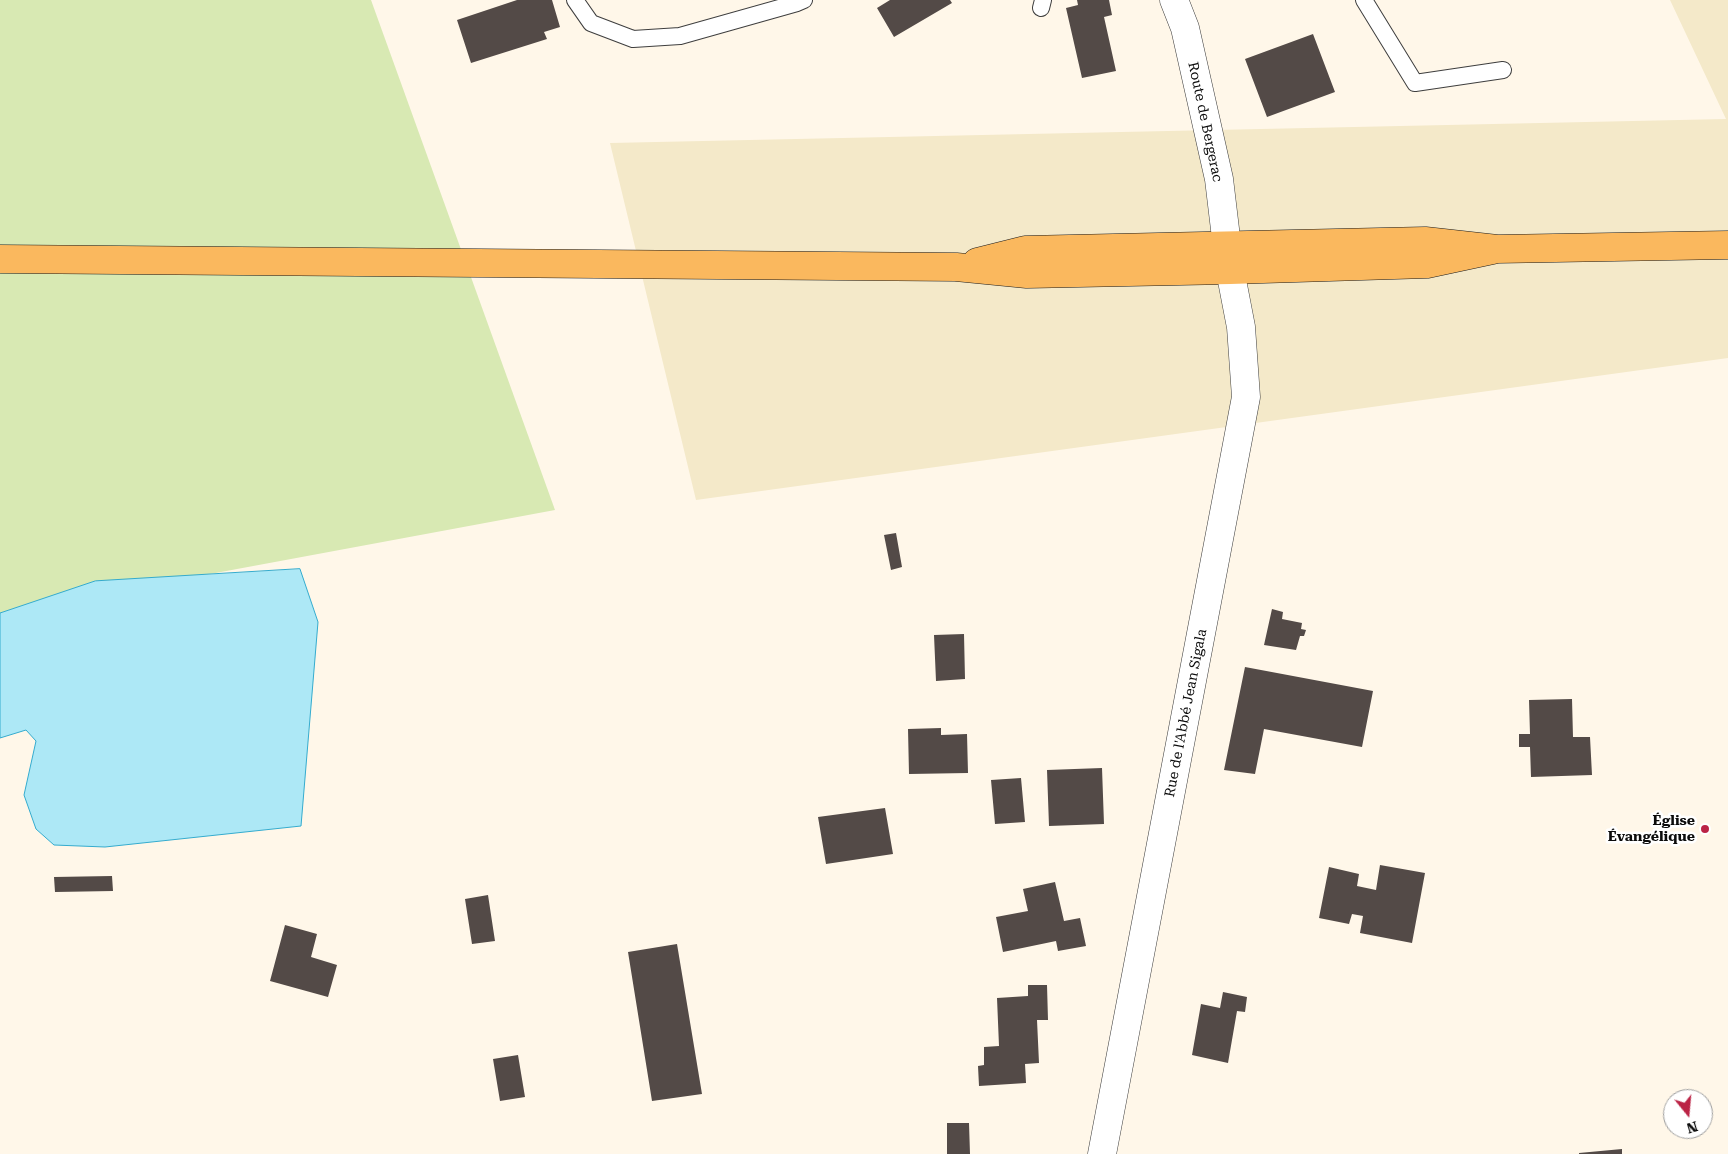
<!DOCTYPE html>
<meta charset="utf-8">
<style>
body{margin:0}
#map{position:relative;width:1728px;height:1154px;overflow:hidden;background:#fff7e9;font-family:"Roboto Serif",serif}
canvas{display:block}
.north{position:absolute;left:1663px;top:1089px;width:50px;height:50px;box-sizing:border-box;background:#fff;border:1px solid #9d9d9d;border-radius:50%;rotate:163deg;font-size:14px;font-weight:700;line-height:20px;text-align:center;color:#0b0b0b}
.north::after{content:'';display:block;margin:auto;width:18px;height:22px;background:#bb2345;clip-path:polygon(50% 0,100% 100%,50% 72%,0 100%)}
</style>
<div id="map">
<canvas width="1728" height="1154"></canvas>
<div class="north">N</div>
</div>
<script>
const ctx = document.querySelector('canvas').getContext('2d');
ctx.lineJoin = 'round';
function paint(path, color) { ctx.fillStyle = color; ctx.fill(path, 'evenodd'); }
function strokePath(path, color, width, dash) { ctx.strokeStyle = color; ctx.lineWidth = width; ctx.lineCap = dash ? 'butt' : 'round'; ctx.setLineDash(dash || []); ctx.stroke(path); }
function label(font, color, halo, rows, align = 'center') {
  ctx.font = font + ' "Roboto Serif",serif'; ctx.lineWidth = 5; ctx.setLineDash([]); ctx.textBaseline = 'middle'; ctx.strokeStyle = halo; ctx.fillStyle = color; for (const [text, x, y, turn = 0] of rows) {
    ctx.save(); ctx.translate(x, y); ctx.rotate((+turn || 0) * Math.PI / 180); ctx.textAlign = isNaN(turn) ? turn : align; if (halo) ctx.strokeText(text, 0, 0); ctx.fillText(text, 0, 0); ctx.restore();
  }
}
const farmland = new Path2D(`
 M1670 0H1728V358L696 500 610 143 1726 119Z`);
const green = new Path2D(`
 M0 0H371L555 510 0 613Z`);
const water = new Path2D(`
 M300 569 318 622 301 826 105 847 54 845 36 829 24 795 36 741 26 730 0 738V613L95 581Z`);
const building = new Path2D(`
 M517 0H552L560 27 544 32 547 39 471 63 457 20Z
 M890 0H950L952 3 894 37 877 8Z
 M1077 0H1109L1112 15 1104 17 1116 71 1082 78 1066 8 1078 5Z
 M1313 34 1335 92 1267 117 1245 59Z
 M896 533 902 567 891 570 884 535Z
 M1272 609 1283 612 1282 619 1302 623 1301 629 1306 630 1304 636H1300L1296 650 1264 645Z
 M964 634 965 679 936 681 934 635Z
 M1245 667 1373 691 1362 747 1264 729 1255 774 1224 770Z
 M1572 699 1573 737H1590L1592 775 1531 777 1530 747H1519V734H1530L1529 700Z
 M941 728V735L967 734 968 773 909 774 908 729Z
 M1102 768 1104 824 1049 826 1047 770Z
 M1021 778 1025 822 995 824 991 780Z
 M885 808 893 854 826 864 818 817Z
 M1380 865 1425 873 1412 943 1360 933 1363 916 1352 914 1349 924 1319 918 1329 867 1359 874 1357 886 1376 890Z
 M112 876 113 891 55 892 54 877Z
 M1055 882 1064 921 1080 918 1086 946 1058 951 1056 941 1003 952 996 917 1028 911 1023 889Z
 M488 895 495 941 472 944 465 899Z
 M285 925 317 934 311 957 337 965 328 997 270 981Z
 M677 944 702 1094 652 1101 628 952Z
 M1028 985H1047L1048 1020H1037L1039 1063 1025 1064 1026 1083 979 1086 978 1066 984 1065V1047L999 1046 997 998 1028 996Z
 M1223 992 1247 997 1245 1012 1237 1011 1228 1063 1192 1055 1201 1004 1220 1008Z
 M518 1055 525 1097 500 1101 493 1059Z
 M947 1123H969L970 1154H947Z
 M1622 1149V1154H1579V1153Z`);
const lane = new Path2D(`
 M575 0 591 23 633 39 680 36 797 3 804 0
 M1364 0 1415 83 1503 70
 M1041 8 1043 0`);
const street = new Path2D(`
 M1174 0 1185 28 1219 179 1227 246
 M1102 1154 1246 397 1241 327 1230 270`);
const primary = new Path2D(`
 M0 259 956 267 1027 274 1230 270 1427 264 1497 249
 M977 262 1025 250 1425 241 1497 249 1728 245`);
const markers = [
 [1705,829,5,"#bb2345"]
];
const streetNames = [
 ["Route de Bergerac",1205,122,78],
 ["Rue de l'Abbé Jean Sigala",1186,713,-79]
];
const poiNames = [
 ["Église",1695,821],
 ["Évangélique",1695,837]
];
paint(farmland, '#f4e9c9');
paint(green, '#d8e9b3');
paint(water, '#ade8f6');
strokePath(water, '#34abce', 1);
paint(building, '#534a47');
strokePath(lane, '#3e3e3e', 18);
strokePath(street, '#3e3e3e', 29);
strokePath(primary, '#1c1c1c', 29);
strokePath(lane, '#fff', 16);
strokePath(street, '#fff', 28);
strokePath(primary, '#fab85e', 28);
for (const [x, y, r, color] of markers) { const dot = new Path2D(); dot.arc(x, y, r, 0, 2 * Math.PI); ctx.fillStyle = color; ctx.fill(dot); strokePath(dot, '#fff', 2); }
label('14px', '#0b0b0b', '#fff', streetNames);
label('bold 14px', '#0b0b0b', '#fff', poiNames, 'right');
</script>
